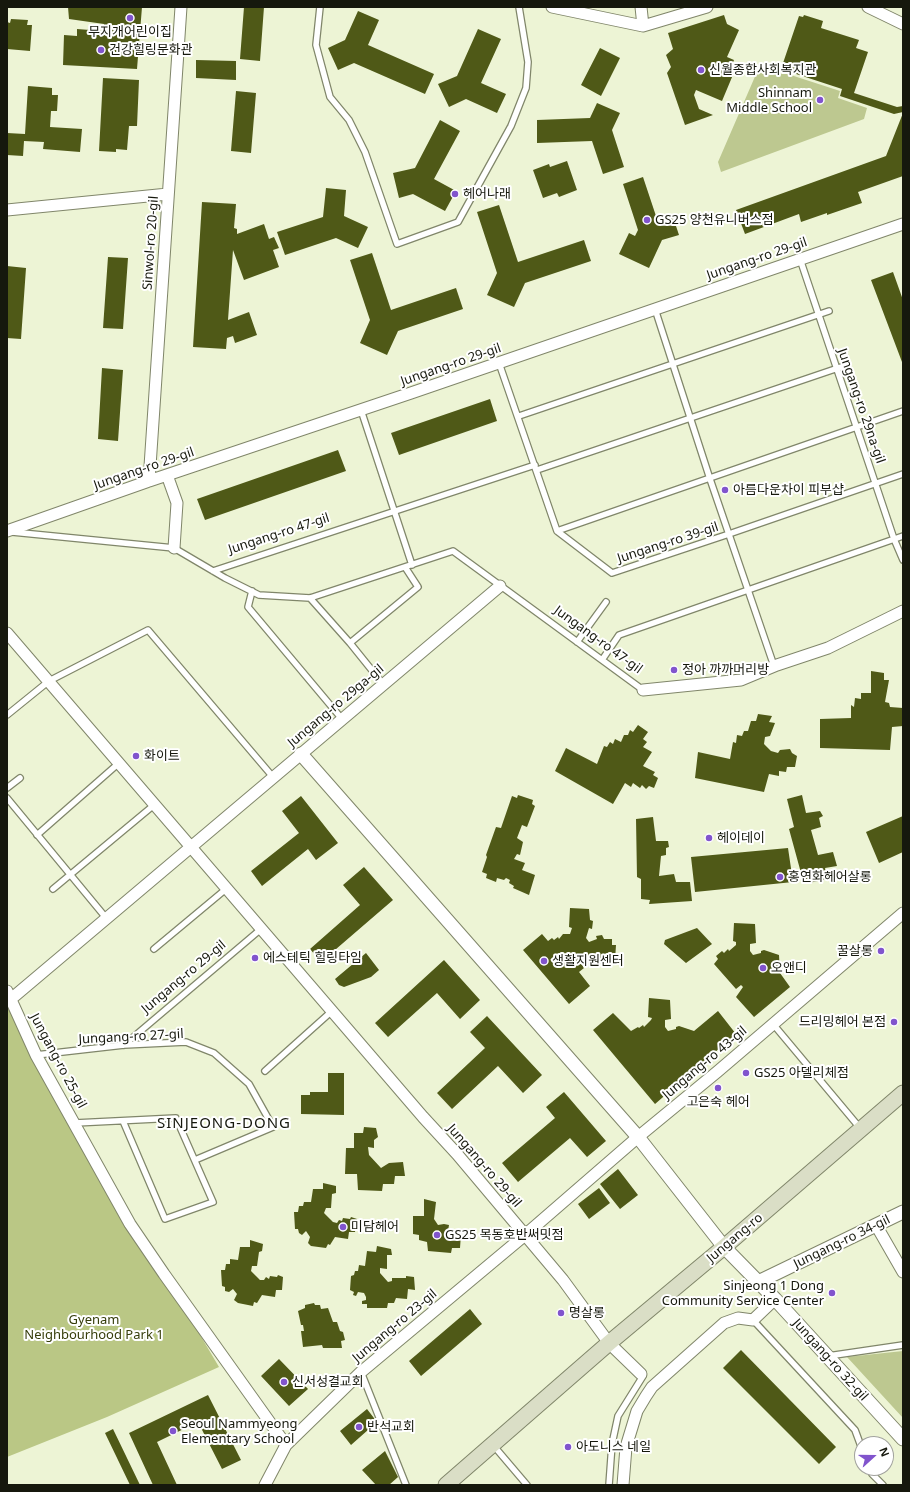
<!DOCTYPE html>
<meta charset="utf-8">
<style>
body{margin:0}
#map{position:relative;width:910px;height:1492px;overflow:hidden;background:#edf4d5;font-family:"Noto Sans",sans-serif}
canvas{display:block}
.frame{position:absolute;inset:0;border:8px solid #16180d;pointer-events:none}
.north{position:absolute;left:854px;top:1436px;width:40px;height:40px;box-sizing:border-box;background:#fff;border:1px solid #a2a39e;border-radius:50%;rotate:69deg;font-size:11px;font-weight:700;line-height:16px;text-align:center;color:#16180d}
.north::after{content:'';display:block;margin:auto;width:14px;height:18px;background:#8154cd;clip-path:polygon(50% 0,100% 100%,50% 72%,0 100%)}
</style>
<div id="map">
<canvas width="910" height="1492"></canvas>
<div class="frame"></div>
<div class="north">N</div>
</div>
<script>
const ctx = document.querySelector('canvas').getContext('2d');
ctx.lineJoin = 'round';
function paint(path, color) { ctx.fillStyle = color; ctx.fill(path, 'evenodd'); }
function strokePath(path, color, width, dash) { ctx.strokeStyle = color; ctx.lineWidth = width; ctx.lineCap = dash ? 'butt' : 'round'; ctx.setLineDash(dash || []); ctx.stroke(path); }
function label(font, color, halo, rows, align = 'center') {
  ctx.font = font + ' "Noto Sans","Noto Sans KR",sans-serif'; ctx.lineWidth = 4; ctx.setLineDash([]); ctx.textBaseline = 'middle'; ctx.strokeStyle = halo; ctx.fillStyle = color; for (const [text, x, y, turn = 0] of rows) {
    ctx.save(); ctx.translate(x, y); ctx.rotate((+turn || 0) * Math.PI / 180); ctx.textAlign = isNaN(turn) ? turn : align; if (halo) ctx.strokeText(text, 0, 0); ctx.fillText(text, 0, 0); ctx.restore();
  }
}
const green = new Path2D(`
 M760 65 840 91 838 98 867 108 864 119 721 172 718 162Z
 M903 1351V1418L847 1357Z`);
const forest = new Path2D(`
 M7 991 88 1149 164 1274 219 1367 107 1417 7 1457Z`);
const building = new Path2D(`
 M68 7H142L137 69 63 65 64 35 77 36V29L103 31 104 24 69 19Z
 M244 7H264L260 61 240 59Z
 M358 11 379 20 368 45 434 74 425 94 354 63 338 70 328 48 345 40Z
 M724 15 727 24 739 30 727 57 734 60 730 69 735 70 722 101 696 90 694 95 699 109 713 115 685 125 667 73 671 67 666 55 673 49 668 33Z
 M804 15 823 21 821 28 859 40 856 48 868 52 854 93 897 107 903 106V112L894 114 840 96 842 89 781 69 799 16 803 17Z
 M11 19 28 20 27 25H32L30 51 7 49V22L10 23Z
 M478 29 501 39 481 83 506 94 497 113 466 99 449 107 438 84 457 76Z
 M600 48 620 58 601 96 581 85Z
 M196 60 236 61V80L196 78Z
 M103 78 139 80 137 126H129L127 150 116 149V152L99 151Z
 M28 86 52 88V95H58L57 111H51L50 127 82 129 80 152 43 149 44 142 24 141 23 156 7 155V133L25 134Z
 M236 91 256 93 251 153 231 151Z
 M597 103 620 113 612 130 624 167 603 174 592 141 537 143V120L590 118Z
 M903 113V176L858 192 862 203 827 215V213L801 222 799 214 745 234 736 210 886 156Z
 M440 120 460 131 434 179 456 191 445 211 413 194 399 198 393 173 415 168Z
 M567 161 577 190 559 197 557 193 543 198 533 170 549 164 550 167Z
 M643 177 658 222 673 217 679 235 662 240 649 268 619 254 629 233 635 236 638 230 623 184Z
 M326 188 346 190 344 216 368 227 358 248 336 238 285 255 277 232 323 217Z
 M202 202 236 204 234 228 237 229V234L264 224 269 239 274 237 279 248 273 250 279 267 244 280 233 250 228 320 249 312 257 335 235 343 233 336 227 338 226 349 193 347Z
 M499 205 518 262 584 240 591 261 525 283 514 307 487 295 497 273 477 212Z
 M372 253 391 310 456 288 463 309 398 331 387 355 360 343 370 320 350 260Z
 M108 257 128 258 123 329 103 328Z
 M7 266 26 268 21 339 7 338Z
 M893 272 903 300V362H902L871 280Z
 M102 368 123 370 118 441 98 439Z
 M490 399 497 421 399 455 391 433Z
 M338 450 346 471 205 520 197 499Z
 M871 671 884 673V680H889L885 702 889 703 890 707 903 708V726L892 727 890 750 820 748V719L851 718V705L854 707 855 698 861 699V693H871Z
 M758 714 772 716 769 722 775 723 770 736 765 737 764 744 771 751 778 753 780 750 790 749 792 753 797 756 795 767H787L786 772 779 771V776L769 774 764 792 695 778 698 752 730 759 733 742 736 743 737 735 742 736 744 731H748L751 721H756Z
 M638 725 648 732 643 739 647 742 643 747 652 752 643 766 655 772 653 775 658 778 654 788 649 786 646 789 642 785 640 788 633 783 631 787 625 783 613 804 555 771 566 748 597 764 604 746 607 747 610 742 613 744 615 739 621 742 624 735H628L630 730 633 732Z
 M518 795 533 800 532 804 535 806 527 827 522 825 517 838 523 842 520 855 517 854 514 859 525 863 522 870 535 875 529 895 513 888 514 886 509 883 510 880 506 878 504 880 497 878 496 882 486 878 487 874 482 872 487 857 486 855 496 827 501 828 512 796 517 798Z
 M802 795 806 813 820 811 823 816 819 818 821 827 811 830 818 855 833 852 837 866 825 868 828 879 804 884 789 829 794 827 787 799Z
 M301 796 338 843 316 860 308 849 262 886 251 871 299 833 282 811Z
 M903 816V852L879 863 866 832Z
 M653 817 656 841H668L669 847 666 848V855L661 856 659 876 674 874 676 882H690L692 901 649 904 650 900 641 899V879L637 877 636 819Z
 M788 848 793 882 695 892 691 857Z
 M364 867 393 900 321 962 310 949 360 905 343 885Z
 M570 908 589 909 590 920 593 921 592 929 589 928 586 938 589 942 597 939 596 936 602 935 604 939H612V945H616L615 960H603V964L590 960 587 957 583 960 585 963 582 965 584 968 579 972 590 986 569 1004 523 950 542 934 548 941 552 938 554 940 558 937 559 939 563 934H570L572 928 569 927Z
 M734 923 755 924 756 943 750 944V951L753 955 761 953V951L764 950 779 955 780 973 790 987 754 1017 736 997 743 987 741 985 736 989 714 964 718 959 716 956 722 951 724 953 728 949 729 951 736 945V942L733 941Z
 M697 928 712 944 686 963 664 944 665 940Z
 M366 953 379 970 371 977 344 987 339 985 335 979Z
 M444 960 480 1000 460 1019 437 993 388 1037 375 1023Z
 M649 998 670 1000 671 1019 665 1020V1027L668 1031 676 1029V1027L679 1026 694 1031 718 1011 736 1034 655 1104 593 1030 613 1013 631 1031 638 1027 639 1028 643 1025 644 1027 651 1020 652 1018 648 1017Z
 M487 1016 542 1075 523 1093 498 1066 452 1109 437 1093 485 1048 470 1032Z
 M328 1073H344V1115L301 1114V1095H310V1092H328Z
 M564 1092 606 1141 587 1157 570 1138 518 1182 502 1163 555 1118 546 1107Z
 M364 1127 376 1128 378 1137 374 1140V1148L368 1147 369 1155 381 1168 389 1163 403 1162 405 1176H395L394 1184H383L382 1191 358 1190 357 1174H345L346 1148H354V1133H363Z
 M618 1169 638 1195 620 1209 600 1184Z
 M323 1183 336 1186V1193L332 1194 331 1208H326L324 1213 333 1222 337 1223 339 1220 342 1221 343 1218 350 1219 351 1217 357 1219 355 1232H349L348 1239 335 1237 330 1245 328 1244 326 1248 311 1246 308 1243 310 1237 306 1231 302 1235 299 1233 298 1229H295L294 1212H298L299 1206H303L304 1202H311L313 1189H323Z
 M599 1188 610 1203 589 1219 578 1204Z
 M424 1199 436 1202 434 1219 438 1225 444 1224 449 1225 448 1231 461 1234 460 1248H452L451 1253 428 1251 427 1242 419 1240V1235L413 1234V1216H424Z
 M250 1240 263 1244 262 1251 259 1252 257 1266H252L251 1271 260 1280H264L266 1277 269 1279 270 1276 277 1277 278 1275 283 1277 282 1290H276L275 1297 262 1295 257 1303 254 1302 253 1306 238 1303 234 1300 237 1294 233 1289 229 1292 225 1291V1287L222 1286 221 1270H225L226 1264H230V1259L238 1260 240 1247H250Z
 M377 1246 391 1249 392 1255H387V1269L380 1268V1273L388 1282 392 1281V1278H406V1276L414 1277 415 1290 408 1289 407 1299 396 1298 394 1303H388L387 1308H367V1304H362V1301L366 1300V1297L364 1293 358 1292 356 1296 353 1295 354 1292 350 1290 351 1276 354 1275 355 1271H358L359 1265 365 1266 367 1251 376 1252Z
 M314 1303 315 1305H320L321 1309 328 1308 333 1322H337L340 1331 343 1332 345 1340 341 1341 342 1348H323L322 1345 303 1347 301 1331H304L303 1325H301L298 1311 305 1308V1305Z
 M470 1309 482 1324 421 1376 409 1361Z
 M741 1350 836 1447 819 1464 723 1368Z
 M279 1359 308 1389 289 1406 261 1376Z
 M208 1395 241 1460 222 1469 198 1422 157 1442 177 1485H153L129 1433Z
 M367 1409 377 1422 351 1445 340 1431Z
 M113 1429 140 1485H130L105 1433Z
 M385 1451 398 1477 389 1485H376L362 1470Z`);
const service = new Path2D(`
 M320 7 316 45 330 97 349 120 365 152 397 244 458 222 511 126 526 88 528 62 519 7
 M800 259 894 539 903 560
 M655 309 710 479 774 666
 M499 363 557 531 612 573 729 534 903 474
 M361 410 412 565
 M519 416 829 311
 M537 470 847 365
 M557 531 903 411
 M12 532 174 548 225 578 259 595 310 598 453 551 643 690
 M213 571 535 465
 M252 591 248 607 342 719
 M310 598 350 643 383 684
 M577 642 606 602
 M350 643 418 587 405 567
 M602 660 619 635 903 536
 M7 715 49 681 148 630 273 777
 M7 788 20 778
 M7 798 107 919
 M37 835 119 763
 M53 889 154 805
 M154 949 226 889
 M773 1024 860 1128
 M124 1045 261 929
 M36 1055 124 1045 186 1042 214 1053 249 1084 273 1127 195 1160
 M265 1071 332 1011
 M75 1123 176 1118 213 1202 165 1219 123 1121
 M753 1320 855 1430 862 1449
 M828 1356 903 1345
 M361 1372 406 1485
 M493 1445 527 1485
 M870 1468 872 1474 883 1485
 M609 1485 612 1444 618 1416 643 1376`);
const minor = new Path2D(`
 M552 7 643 26 707 7
 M641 7 643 26
 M868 7 903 24
 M7 210 168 194
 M167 475 177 503 174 548
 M149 481 181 7
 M7 531 149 481 411 393 903 224
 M7 633 423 1117 457 1154 563 1280 609 1343 641 1374
 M643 690 741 680 777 665 828 648 903 611
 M7 991 36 1055 130 1224 164 1274 286 1445
 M11 999 500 586
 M876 1225 903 1272
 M265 1485 286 1445 361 1372 525 1235 638 1137 717 1072 903 913
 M623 1485 626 1447 637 1411 646 1396 652 1387 724 1323 738 1318 753 1320 775 1299`);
const tertiary = new Path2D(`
 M301 754 638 1137 724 1247 775 1299 903 1439
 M758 1282 903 1212`);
const secondary = new Path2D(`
 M446 1485 609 1343 724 1247 903 1093`);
const markers = [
 [130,18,4,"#8154cd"],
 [101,50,4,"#8154cd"],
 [701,70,4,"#8154cd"],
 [820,100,4,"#8154cd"],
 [455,194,4,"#8154cd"],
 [647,220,4,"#8154cd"],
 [725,490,4,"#8154cd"],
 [674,670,4,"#8154cd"],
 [136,756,4,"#8154cd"],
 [709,838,4,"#8154cd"],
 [780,877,4,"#8154cd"],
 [881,951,4,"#8154cd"],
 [255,958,4,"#8154cd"],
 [544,961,4,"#8154cd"],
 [763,968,4,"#8154cd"],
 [894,1022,4,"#8154cd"],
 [746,1073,4,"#8154cd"],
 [718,1088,4,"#8154cd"],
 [343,1227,4,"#8154cd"],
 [437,1235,4,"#8154cd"],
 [832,1293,4,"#8154cd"],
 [561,1313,4,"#8154cd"],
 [284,1382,4,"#8154cd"],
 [359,1427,4,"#8154cd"],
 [173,1431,4,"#8154cd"],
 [568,1447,4,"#8154cd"]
];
const poiNames = [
 ["무지개어린이집",130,32,"center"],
 ["건강힐링문화관",109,50],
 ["신월종합사회복지관",709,70],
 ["Shinnam",812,93,"right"],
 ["Middle School",812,108,"right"],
 ["헤어나래",463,194],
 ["GS25 양천유니버스점",655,220],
 ["아름다운차이 피부샵",733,490],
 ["정아 까까머리방",682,670],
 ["화이트",144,756],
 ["헤이데이",717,838],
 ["홍연화헤어살롱",788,877],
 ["꿀살롱",873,951,"right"],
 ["에스테틱 힐링타임",263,958],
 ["생활지원센터",552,961],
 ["오앤디",771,968],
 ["드리밍헤어 본점",886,1022,"right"],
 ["GS25 아델리체점",754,1073],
 ["고은숙 헤어",718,1102,"center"],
 ["미담헤어",351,1227],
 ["GS25 목동호반써밋점",445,1235],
 ["Sinjeong 1 Dong",824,1286,"right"],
 ["Community Service Center",824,1301,"right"],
 ["명살롱",569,1313],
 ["신서성결교회",292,1382],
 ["Seoul Nammyeong",181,1424],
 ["Elementary School",181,1439],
 ["반석교회",367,1427],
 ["아도니스 네일",576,1447]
];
const streetNames = [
 ["Sinwol-ro 20-gil",151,243,-86],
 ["Jungang-ro 29-gil",757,259,-19],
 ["Jungang-ro 29-gil",451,365,-19],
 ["Jungang-ro 29na-gil",861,406,71],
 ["Jungang-ro 29-gil",144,469,-19],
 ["Jungang-ro 47-gil",279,534,-18],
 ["Jungang-ro 39-gil",668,543,-18],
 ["Jungang-ro 47-gil",598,640,36],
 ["Jungang-ro 29ga-gil",336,706,-40],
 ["Jungang-ro 29-gil",184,977,-40],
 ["Jungang-ro 27-gil",131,1037,-3],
 ["Jungang-ro 25-gil",58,1061,62],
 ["Jungang-ro 43-gil",705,1063,-40],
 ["Jungang-ro 29-gil",484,1166,49],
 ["Jungang-ro",735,1238,-40],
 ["Jungang-ro 34-gil",842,1242,-26],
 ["Jungang-ro 23-gil",395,1326,-40],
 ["Jungang-ro 32-gil",830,1360,48]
];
const parkNames = [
 ["Gyenam",94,1320],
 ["Neighbourhood Park 1",94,1335]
];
const quarterNames = [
 ["SINJEONG-DONG",224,1124]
];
paint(green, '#bdc890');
paint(forest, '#bac785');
paint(building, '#4f5917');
strokePath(service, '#80866a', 8);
strokePath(minor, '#80866a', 13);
strokePath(tertiary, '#80866a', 15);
strokePath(secondary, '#80866a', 17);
strokePath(service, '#fff', 5.5);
strokePath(minor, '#fff', 11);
strokePath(tertiary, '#fff', 13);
strokePath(secondary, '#dadec6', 15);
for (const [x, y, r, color] of markers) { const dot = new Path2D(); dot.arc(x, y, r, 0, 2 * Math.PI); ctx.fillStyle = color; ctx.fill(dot); strokePath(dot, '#fff', 1.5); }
label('13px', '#16180d', '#fff', poiNames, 'left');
label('13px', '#16180d', '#fff', streetNames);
label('13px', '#363d0a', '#fff', parkNames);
ctx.letterSpacing = '1px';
label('15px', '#16180d', '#fff', quarterNames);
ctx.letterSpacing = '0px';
</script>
